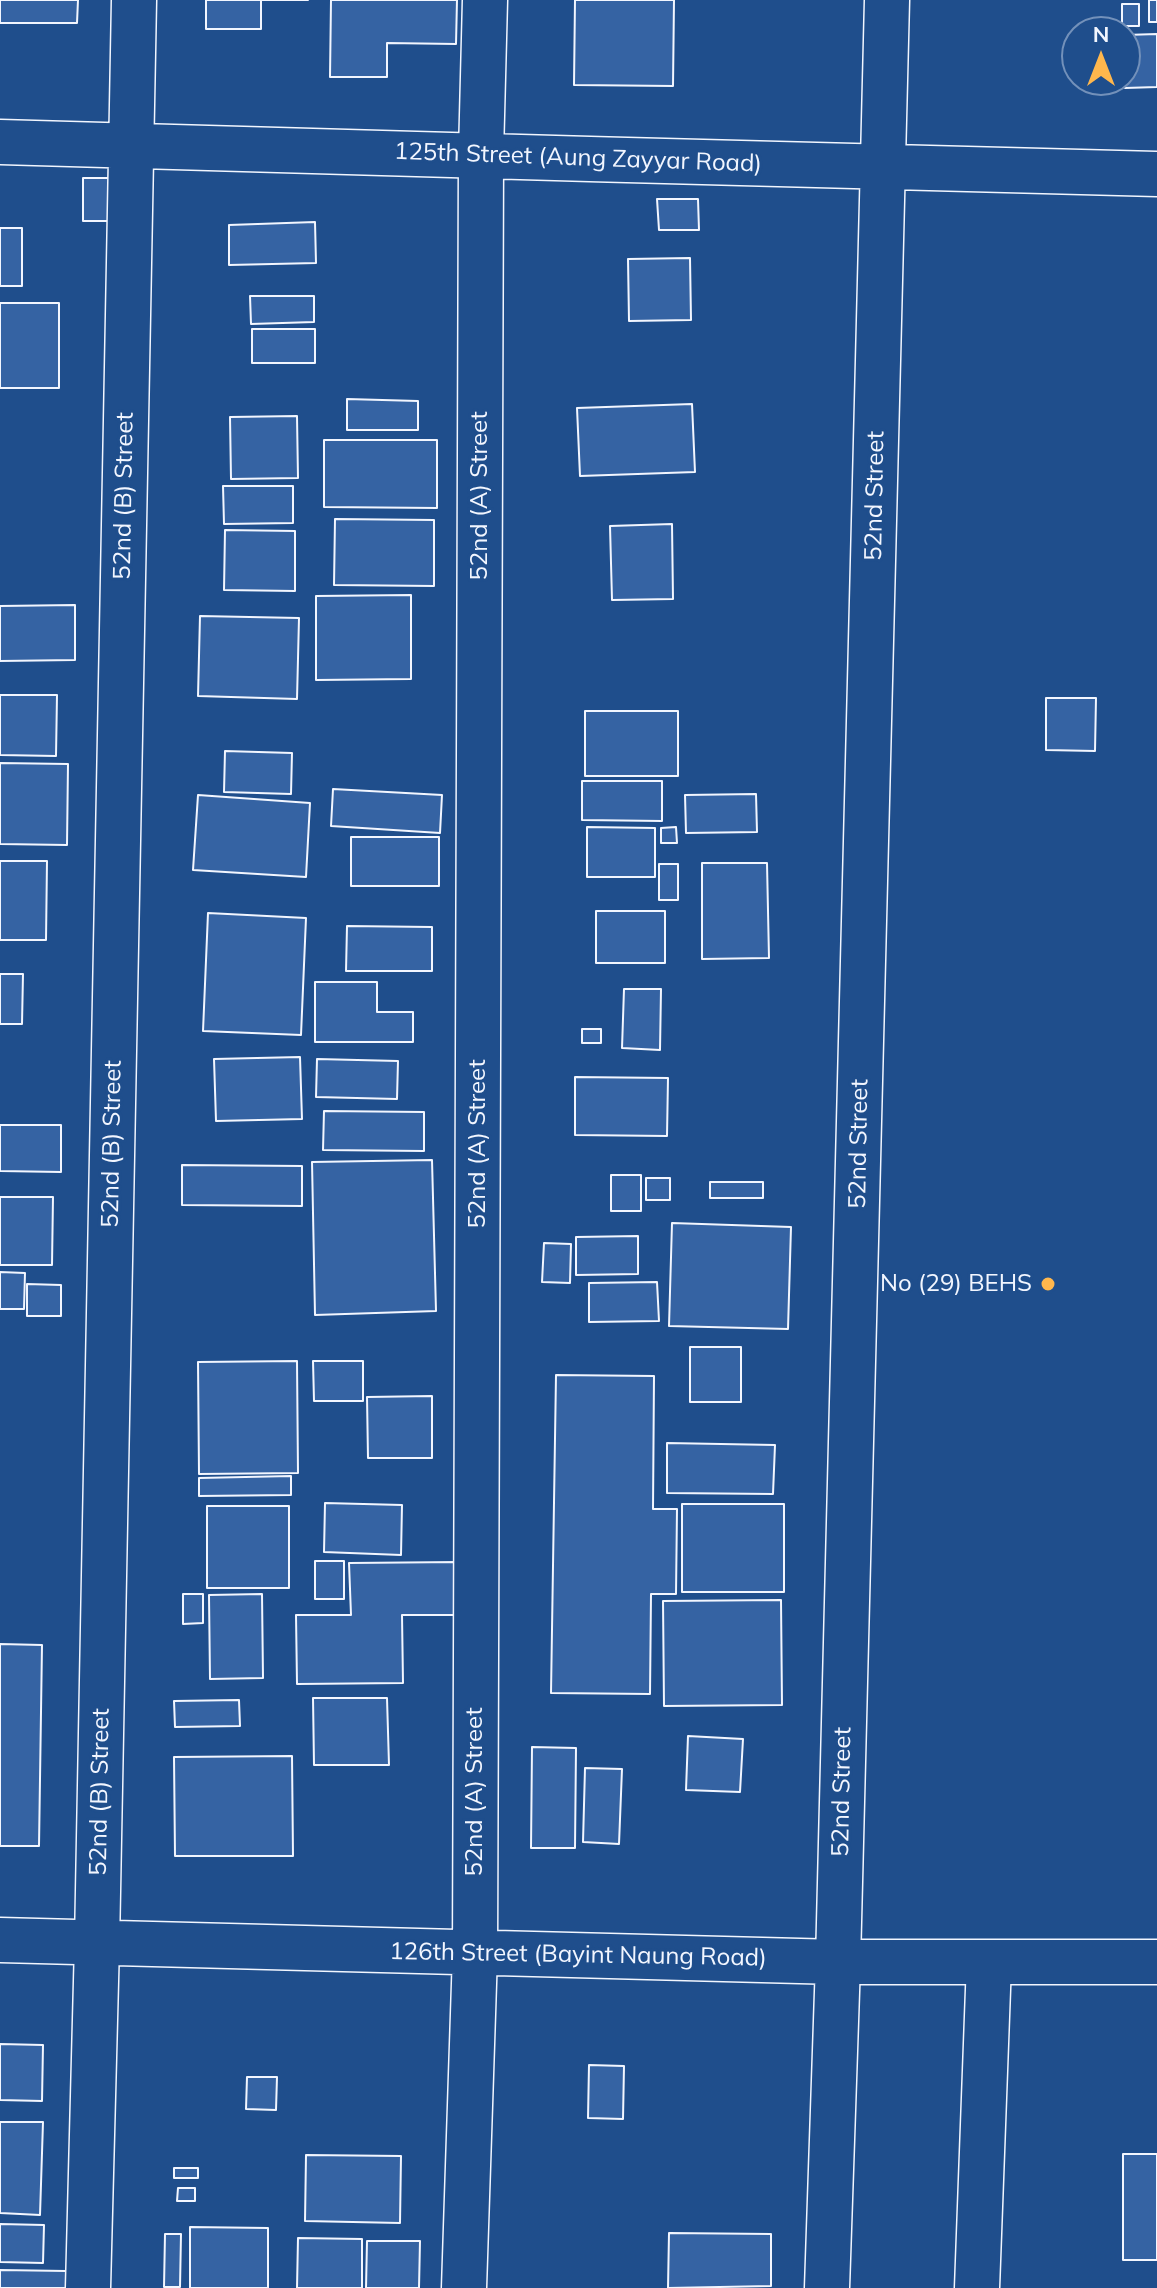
<!DOCTYPE html>
<style>
body{margin:0}
#map{position:relative;width:1157px;height:2288px;overflow:hidden;background:#1f4e8c;font-family:Mulish,sans-serif}
canvas{display:block}
.north{position:absolute;left:1061px;top:16px;width:80px;height:80px;box-sizing:border-box;background:#1f4e8c;border:2px solid #7391ba;border-radius:50%;rotate:0deg;font-size:22px;font-weight:700;line-height:32px;text-align:center;color:#f2f6ff}
.north::after{content:'';display:block;margin:auto;width:28px;height:36px;background:#ffb74d;clip-path:polygon(50% 0,100% 100%,50% 72%,0 100%)}
</style>
<div id="map">
<canvas width="1157" height="2288"></canvas>
<div class="north">N</div>
</div>
<script>
const ctx = document.querySelector('canvas').getContext('2d');
ctx.lineJoin = 'round';
function paint(path, color) { ctx.fillStyle = color; ctx.fill(path, 'evenodd'); }
function strokePath(path, color, width, dash) { ctx.strokeStyle = color; ctx.lineWidth = width; ctx.lineCap = dash ? 'butt' : 'round'; ctx.setLineDash(dash || []); ctx.stroke(path); }
function label(font, color, halo, rows, align = 'center') {
  ctx.font = font + ' Mulish,sans-serif'; ctx.lineWidth = 6; ctx.setLineDash([]); ctx.textBaseline = 'middle'; ctx.strokeStyle = halo; ctx.fillStyle = color; for (const [text, x, y, turn = 0] of rows) {
    ctx.save(); ctx.translate(x, y); ctx.rotate((+turn || 0) * Math.PI / 180); ctx.textAlign = isNaN(turn) ? turn : align; if (halo) ctx.strokeText(text, 0, 0); ctx.fillText(text, 0, 0); ctx.restore();
  }
}
const building = new Path2D(`
 M0 0H78L77 23H0Z
 M206 0H308H261V29H206Z
 M331 0H457L456 44 387 43V77H330Z
 M575 0H674L673 86 574 85Z
 M1149 0H1157V22H1149Z
 M1122 4H1139V26H1122Z
 M1157 34V87L1125 88V35Z
 M83 178H123V221H83Z
 M657 199H698L699 230H659Z
 M315 222 316 263 229 265V225Z
 M0 228H22V286H0Z
 M690 258 691 320 629 321 628 259Z
 M250 296H314V322L251 324Z
 M0 303H59V388H0Z
 M252 329H315V363H252Z
 M347 399 418 401V430H347Z
 M692 404 695 472 580 476 577 408Z
 M297 416 298 478 231 479 230 417Z
 M324 440H437V508L324 507Z
 M223 486H293V523L224 524Z
 M335 519 434 520V586L334 585Z
 M672 524 673 599 612 600 610 526Z
 M225 530 295 531V591L224 590Z
 M411 595V679L316 680V596Z
 M75 605V660L0 661V606Z
 M200 616 299 618 297 699 198 696Z
 M0 695H57L56 756 0 755Z
 M1046 698H1096L1095 751 1046 750Z
 M585 711H678V776H585Z
 M225 751 292 753 291 794 224 792Z
 M0 763 68 764 67 845 0 844Z
 M582 781H662V821L582 820Z
 M333 789 442 795 440 833 331 826Z
 M756 794 757 832 686 833 685 795Z
 M198 795 310 803 306 877 193 870Z
 M587 827 655 828V877H587Z
 M676 827 677 843H661V828Z
 M351 837H439V886H351Z
 M0 861H47L46 940H0Z
 M702 863H767L769 958 702 959Z
 M659 864H678V900H659Z
 M596 911H665V963H596Z
 M208 913 306 918 301 1035 203 1031Z
 M347 926 432 927V971H346Z
 M0 974H23L22 1024H0Z
 M315 982H377V1012H413V1042H315Z
 M624 989H661L660 1050 622 1048Z
 M582 1029H601V1043H582Z
 M300 1057 302 1119 216 1121 214 1059Z
 M317 1059 398 1061 397 1099 316 1097Z
 M575 1077 668 1078 667 1136 575 1135Z
 M324 1111 424 1112V1151L323 1150Z
 M0 1125H61V1172L0 1171Z
 M432 1160 436 1311 315 1315 312 1162Z
 M182 1165 302 1166V1206L182 1205Z
 M611 1175H641V1211H611Z
 M646 1178H670V1200H646Z
 M710 1182H763V1198H710Z
 M0 1197H53L52 1265H0Z
 M672 1223 791 1227 788 1329 669 1326Z
 M638 1236V1274L576 1275V1237Z
 M544 1243 571 1244 570 1283 542 1282Z
 M0 1272 25 1273 24 1309H0Z
 M657 1282 659 1321 589 1322V1283Z
 M27 1284 61 1285V1316H27Z
 M690 1347H741V1402H690Z
 M297 1361 298 1473 199 1474 198 1362Z
 M313 1361H363V1401H314Z
 M556 1375 654 1376 653 1509H677L676 1594H651L650 1694 551 1693Z
 M432 1396V1458H368L367 1397Z
 M667 1443 775 1445 773 1494 667 1493Z
 M291 1476V1495L199 1496V1478Z
 M325 1503 402 1505 401 1555 324 1552Z
 M682 1504H784V1592H682Z
 M207 1506H289V1588H207Z
 M315 1561H344V1599H315Z
 M459 1562 460 1615H402L403 1683 297 1684 296 1615H351L349 1563Z
 M183 1594H203V1623L183 1624Z
 M262 1594 263 1678 210 1679 209 1595Z
 M781 1600 782 1705 664 1706 663 1601Z
 M0 1644 42 1645 39 1846H0Z
 M313 1698H387L389 1765H314Z
 M239 1700 240 1726 175 1727 174 1701Z
 M688 1736 743 1739 740 1792 686 1790Z
 M532 1747 576 1748 575 1848H531Z
 M292 1756 293 1856H175L174 1757Z
 M585 1768 622 1769 619 1844 583 1842Z
 M0 2044 43 2045 42 2101 0 2100Z
 M589 2065 624 2066 623 2119 588 2118Z
 M247 2077H277L276 2110 246 2109Z
 M0 2122H43L40 2215 0 2213Z
 M1123 2154H1157V2260H1123Z
 M306 2155 401 2156 400 2223 305 2221Z
 M174 2168H198V2178H174Z
 M178 2188H195V2201H177Z
 M0 2224 44 2225 43 2263 0 2262Z
 M190 2227 268 2228V2288H190Z
 M669 2233 771 2234V2286L668 2288Z
 M165 2234H181L180 2287H164Z
 M298 2238 362 2239V2288H297Z
 M367 2241H420L419 2288H366Z
 M0 2270 66 2271V2288H0Z`);
const minor = new Path2D(`
 M0 142C386 152 771 166 1157 174
 M0 1940 838 1962H1157
 M88 2288 97 1943 134 0
 M464 2288 475 1953 481 154 485 0
 M827 2288 838 1962 887 0
 M977 2288 989 1962`);
const markers = [
 [1048,1284,8,"#ffb74d"]
];
const streetNames = [
 ["125th Street (Aung Zayyar Road)",578,158,2],
 ["52nd (B) Street",124,496,-89],
 ["52nd (A) Street",480,496,-90],
 ["52nd Street",875,496,-89],
 ["52nd (B) Street",112,1144,-89],
 ["52nd (A) Street",478,1144,-90],
 ["52nd Street",859,1144,-89],
 ["52nd (B) Street",100,1792,-89],
 ["52nd (A) Street",475,1792,-90],
 ["52nd Street",842,1792,-89],
 ["126th Street (Bayint Naung Road)",578,1955,1]
];
const poiNames = [
 ["No (29) BEHS",1032,1284]
];
paint(building, '#3563a3');
strokePath(building, '#f2f6ff', 2);
strokePath(minor, '#f2f6ff', 47);
strokePath(minor, '#1f4e8c', 44);
for (const [x, y, r, color] of markers) { const dot = new Path2D(); dot.arc(x, y, r, 0, 2 * Math.PI); ctx.fillStyle = color; ctx.fill(dot); strokePath(dot, '#1f4e8c', 3); }
label('24px', '#f2f6ff', '#1f4e8c', streetNames);
label('24px', '#f2f6ff', '#1f4e8c', poiNames, 'right');
</script>
